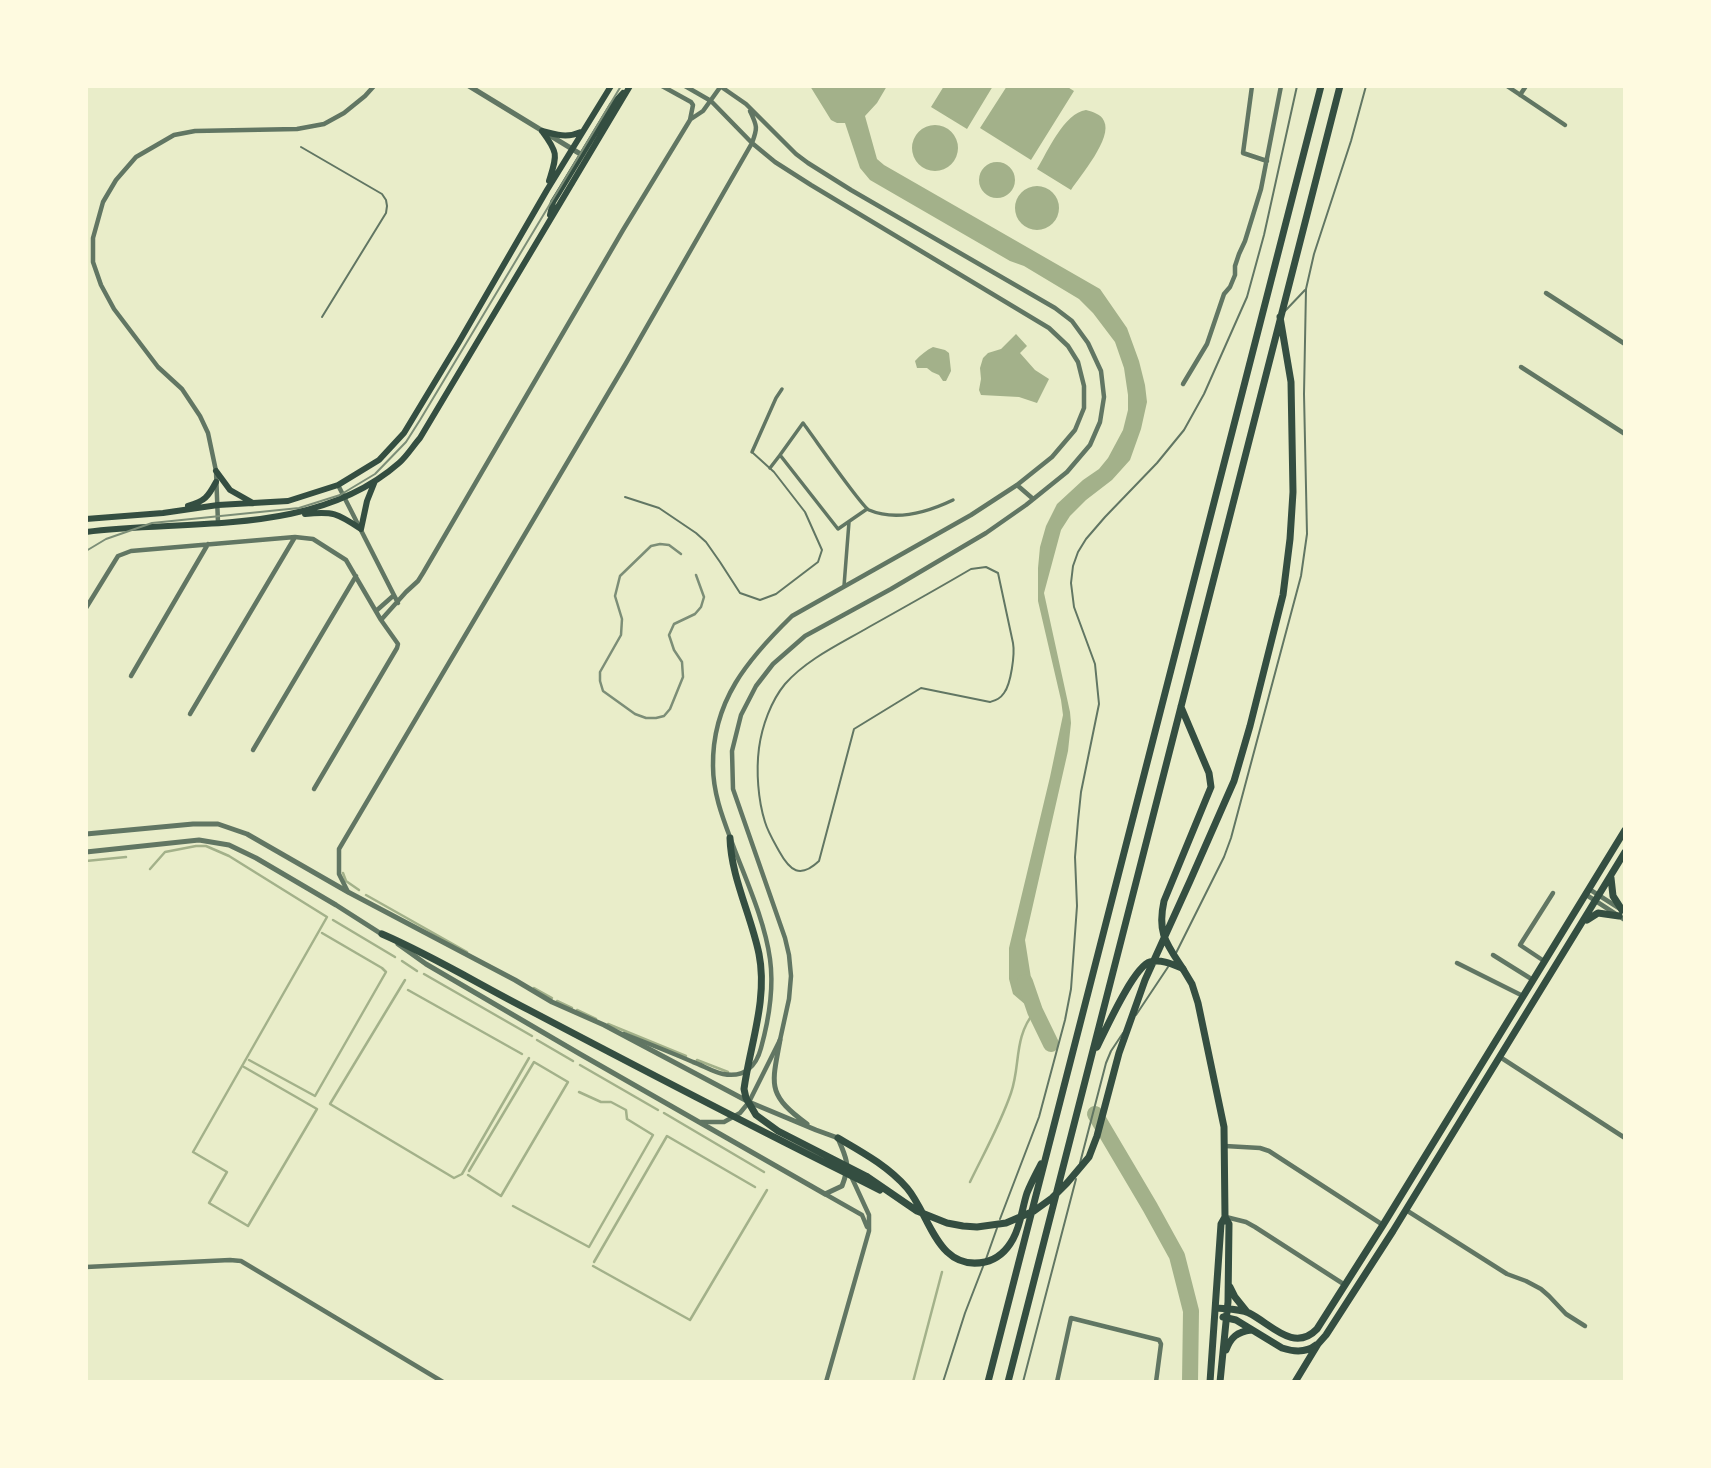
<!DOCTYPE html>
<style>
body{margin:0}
#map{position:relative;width:1711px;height:1468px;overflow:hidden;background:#e9edc9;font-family:Mulish,sans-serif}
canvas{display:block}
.frame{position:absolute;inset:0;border:88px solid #fefae0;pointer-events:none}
</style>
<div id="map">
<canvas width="1711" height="1468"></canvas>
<div class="frame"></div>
</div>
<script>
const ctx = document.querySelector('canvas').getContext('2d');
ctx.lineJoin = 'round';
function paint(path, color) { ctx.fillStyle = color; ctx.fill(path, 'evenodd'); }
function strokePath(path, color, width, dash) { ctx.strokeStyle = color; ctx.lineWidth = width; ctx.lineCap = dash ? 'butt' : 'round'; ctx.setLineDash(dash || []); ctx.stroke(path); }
const water = new Path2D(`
 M810 86H887L877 103 865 116 877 159 884 165 1100 289 1127 328 1139 361 1145 385 1147 402 1141 429 1130 460 1112 480 1086 500 1070 516 1061 530 1044 593 1070 712 1071 723 1068 751 1025 940 1034 997 1027 1006 1013 994 1009 979V948L1050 777 1063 715 1061 700 1038 601V568L1040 547 1046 526 1057 504 1083 480 1099 469 1108 458 1123 430 1128 410V395L1124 368 1115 342 1093 313 1079 299 1024 266 1010 261 870 180 860 168 845 123H837L831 120Z
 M944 86H993L967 129 931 107Z
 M1007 86H1066L1074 91 1031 160 980 128Z
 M1086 110C1093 112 1101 114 1104 121 1113 138 1080 176 1071 190L1037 169C1048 151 1064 113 1086 110Z
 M912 148a23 23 0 1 1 46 0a23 23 0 1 1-46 0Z
 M979 180a18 18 0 1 1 36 0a18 18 0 1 1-36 0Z
 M1015 208a22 22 0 1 1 44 0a22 22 0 1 1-44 0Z
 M1016 334 1027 346 1020 353 1035 370 1049 379 1037 403 1019 397 981 395 979 390 981 379 980 368 983 358 988 353 1001 349Z
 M933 347 945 350 949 353 951 371 946 381H943L939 375 932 372 927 368H917L915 361C920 355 927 350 933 347Z`);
const stream = new Path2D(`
 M86 861 126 857
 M150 869 165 852 196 846H206L229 856 327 917 193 1152 227 1172 209 1203 248 1226 317 1109 244 1067
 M343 873 346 881 359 890
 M366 895 467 952
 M333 920 395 957
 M402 961 417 971
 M424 974 532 1036
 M405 980 330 1104 454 1178 462 1174 529 1058
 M534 988 552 998
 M408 990 522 1054
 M557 1001 572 1008
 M577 1010 596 1019
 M608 1024 686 1056
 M537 1040 573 1061
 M249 1060 315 1096 386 972 382 968 322 933
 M697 1060 728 1072
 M580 1065 658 1110
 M664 1113 764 1172
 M468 1175 501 1196 568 1082 534 1062 469 1171
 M970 1182C984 1153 1000 1125 1011 1093 1021 1064 1013 1038 1035 1011
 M513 1206 589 1247 653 1135 627 1119 626 1110 611 1102H601L579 1092
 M594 1262 667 1136 755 1187
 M593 1266 690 1320 767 1190
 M913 1382 942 1272`);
const river = new Path2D(`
 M1025 982 1035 1011 1051 1044
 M1095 1114 1150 1207 1177 1256 1191 1311 1190 1382`);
const service = new Path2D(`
 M301 147 382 194 386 200 387 206 386 213 322 317
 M1285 311 1305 290
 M625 497 659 508 696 533 706 542 720 562 740 593 760 600 776 594 818 562 822 550 805 512 774 472 753 453
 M986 567 998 573 1013 643C1015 654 1011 684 1004 693 1000 699 996 700 990 702L921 688 854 729 819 861C800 879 790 871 779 851 774 842 768 832 765 822 758 800 756 771 759 748 762 726 771 701 785 684 807 659 840 644 869 627 903 608 937 589 971 569Z
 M1176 953 1224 857 1231 838 1301 576 1307 534 1304 394 1306 289 1314 254 1351 141 1366 86
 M1136 1015 1168 967
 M1080 1163 1106 1063 1111 1051 1123 1033
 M1000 1219 1039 1117 1065 1020 1071 989 1077 906 1075 857 1078 821 1081 792 1099 704 1095 664 1074 607 1071 583 1073 566 1078 552 1086 539 1105 517 1157 463 1184 430 1204 394 1247 297 1264 235 1297 86
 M986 1259 997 1228
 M943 1382 965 1313 984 1264
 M1023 1382 1076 1179`);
const pedestrian = new Path2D(`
 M752 452 776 398 782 389
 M780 455 803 423C813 436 861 506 869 510 897 522 928 512 953 500
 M770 468 780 455 838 529 867 509
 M844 586 849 522`);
const minor = new Path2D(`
 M1252 86 1243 153 1267 161
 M1507 86 1565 125
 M1520 95 1526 86
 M691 119 703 111 721 86
 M1546 293 1625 344
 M1521 367 1625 434
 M1183 384 1207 344 1224 294 1230 287 1235 275V266L1239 254 1245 241 1261 189 1281 86
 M338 485 398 603
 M1017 485 1032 498
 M218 523 216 471 208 433 200 416 182 389 158 367 114 309 101 285 93 262V238L103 202 116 180 136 157 174 135 195 131 297 129 324 124 344 113 365 96 374 86
 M86 608 118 556 131 551 295 537 313 539 346 560 381 620 398 644 397 648 314 789
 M376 611 393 596
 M381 620 406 592 418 581 423 573 623 230 690 120 693 105 691 102 662 86
 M131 676 208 544
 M190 714 295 537
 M253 750 356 576
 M1589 889 1625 912
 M348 892 339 874V849L626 363 752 143C758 127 757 126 750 111
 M1585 894 1625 920
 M1493 955 1533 980
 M1544 961 1520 945 1553 893
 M1457 963 1523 996
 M624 1034C647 1043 670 1052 693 1062 702 1065 713 1072 723 1074 744 1078 756 1067 761 1048 769 1019 774 988 770 959 765 922 747 882 734 848 724 821 713 795 713 766 712 701 748 659 792 616L971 515 1017 485 1052 457 1075 430 1084 408V386L1078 362 1068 346 1049 328 811 185 775 162 752 143 711 101 685 86
 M1500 1057 1625 1138
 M701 1122H724L740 1113 749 1102 780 1040 789 999 791 976 789 955 785 938 733 789 732 751 741 715 756 686 773 664 805 636 891 589 986 533 1026 505 1067 472 1090 445 1100 422 1104 397 1101 371 1088 343 1072 321 1055 308 851 190 808 163 796 154 746 104 720 86
 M1225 1146 1260 1148 1269 1151 1383 1225
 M825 1194 862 1215 867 1227
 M1406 1210 1507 1274 1526 1281 1541 1289 1549 1296 1566 1314 1585 1326
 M1226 1217 1246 1222 1255 1227 1345 1285
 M86 1267 230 1260 241 1261 443 1382
 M826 1382 869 1231V1215L851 1176
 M1057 1382 1071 1318 1159 1340 1161 1344 1156 1382`);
const tertiary = new Path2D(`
 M469 86 582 155
 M86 834 193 824H218L247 834 348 892 515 980 552 1002 604 1025 749 1102 816 1130 838 1138C846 1159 851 1163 842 1186L825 1194 580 1054 426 964 398 944
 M86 852 199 840 229 845 256 858 336 905 383 935
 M780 1040C772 1085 766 1094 807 1124`);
const secondary = new Path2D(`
 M542 131C559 154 557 155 549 181
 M542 131C556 135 568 138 581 132
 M550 215 553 202 558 194 612 105 623 93
 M216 471 230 490 253 503
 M188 506C205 501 208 497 216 482
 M305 514C333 511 337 513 361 529L367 501 375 481
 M86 519 163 513 218 505 288 501 338 485 379 460 404 433 459 342 547 190 611 86
 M86 532C189 519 315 537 399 463 407 456 413 446 420 438L630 86`);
const primary = new Path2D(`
 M1611 878 1613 896 1622 910
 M1587 920 1598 913 1619 916
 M1183 969 1192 984 1198 1003 1224 1127 1225 1217 1229 1224 1228 1302 1220 1382
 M1230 1287 1235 1297 1247 1312
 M1216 1308C1226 1309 1240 1309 1249 1313 1271 1324 1294 1353 1317 1329L1383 1225 1625 830
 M1223 1317 1236 1320 1282 1348C1294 1352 1306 1353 1316 1345
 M1226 1350C1231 1337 1237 1332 1251 1330
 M1210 1382 1221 1224 1225 1217
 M1295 1382 1318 1344 1326 1335 1393 1231 1625 852`);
const trunk = new Path2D(`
 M1181 707 1209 773 1211 787 1164 901C1157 933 1166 943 1183 969
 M730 838C731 877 751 915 759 954 768 999 750 1045 744 1089L746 1098 756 1115 778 1131 866 1176 917 1211 947 1223 963 1226 977 1227 1006 1223 1034 1211 1052 1198 1067 1183 1089 1157 1097 1136 1119 1053 1145 980 1190 881 1234 781 1250 726 1283 595 1290 539 1293 492 1291 382 1280 317
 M382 934C433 956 480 985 529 1010 645 1071 762 1132 880 1190
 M1097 1047C1105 1031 1134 966 1150 962 1161 959 1172 964 1182 968
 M838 1138C862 1152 888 1166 907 1188 930 1215 937 1272 985 1262 998 1259 1007 1250 1013 1239 1021 1225 1022 1208 1027 1193 1031 1183 1036 1174 1041 1164
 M988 1382 1321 86
 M1008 1382 1340 86`);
const tram = new Path2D(`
 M86 551 106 539 152 523 299 508 340 495 375 474 406 442 420 420 621 86`);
const rail = new Path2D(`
 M681 554 669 545 660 544 651 546 620 576 615 596 622 619 621 635 600 672V681L603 691 635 714 646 718H656L664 716 670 709 683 677 682 662 674 650 669 635 674 624 695 614 701 607 704 597 696 575`);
paint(water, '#a3b18a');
strokePath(stream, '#a3b18a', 2.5);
strokePath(river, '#a3b18a', 16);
strokePath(service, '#617663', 2);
strokePath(pedestrian, '#617663', 3.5);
strokePath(minor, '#617663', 4.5);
strokePath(tertiary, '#617663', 5);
strokePath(secondary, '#344e41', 6);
strokePath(primary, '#344e41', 7);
strokePath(trunk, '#344e41', 7);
strokePath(tram, '#7c8e77', 2);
strokePath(rail, '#7c8e77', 2.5);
</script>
